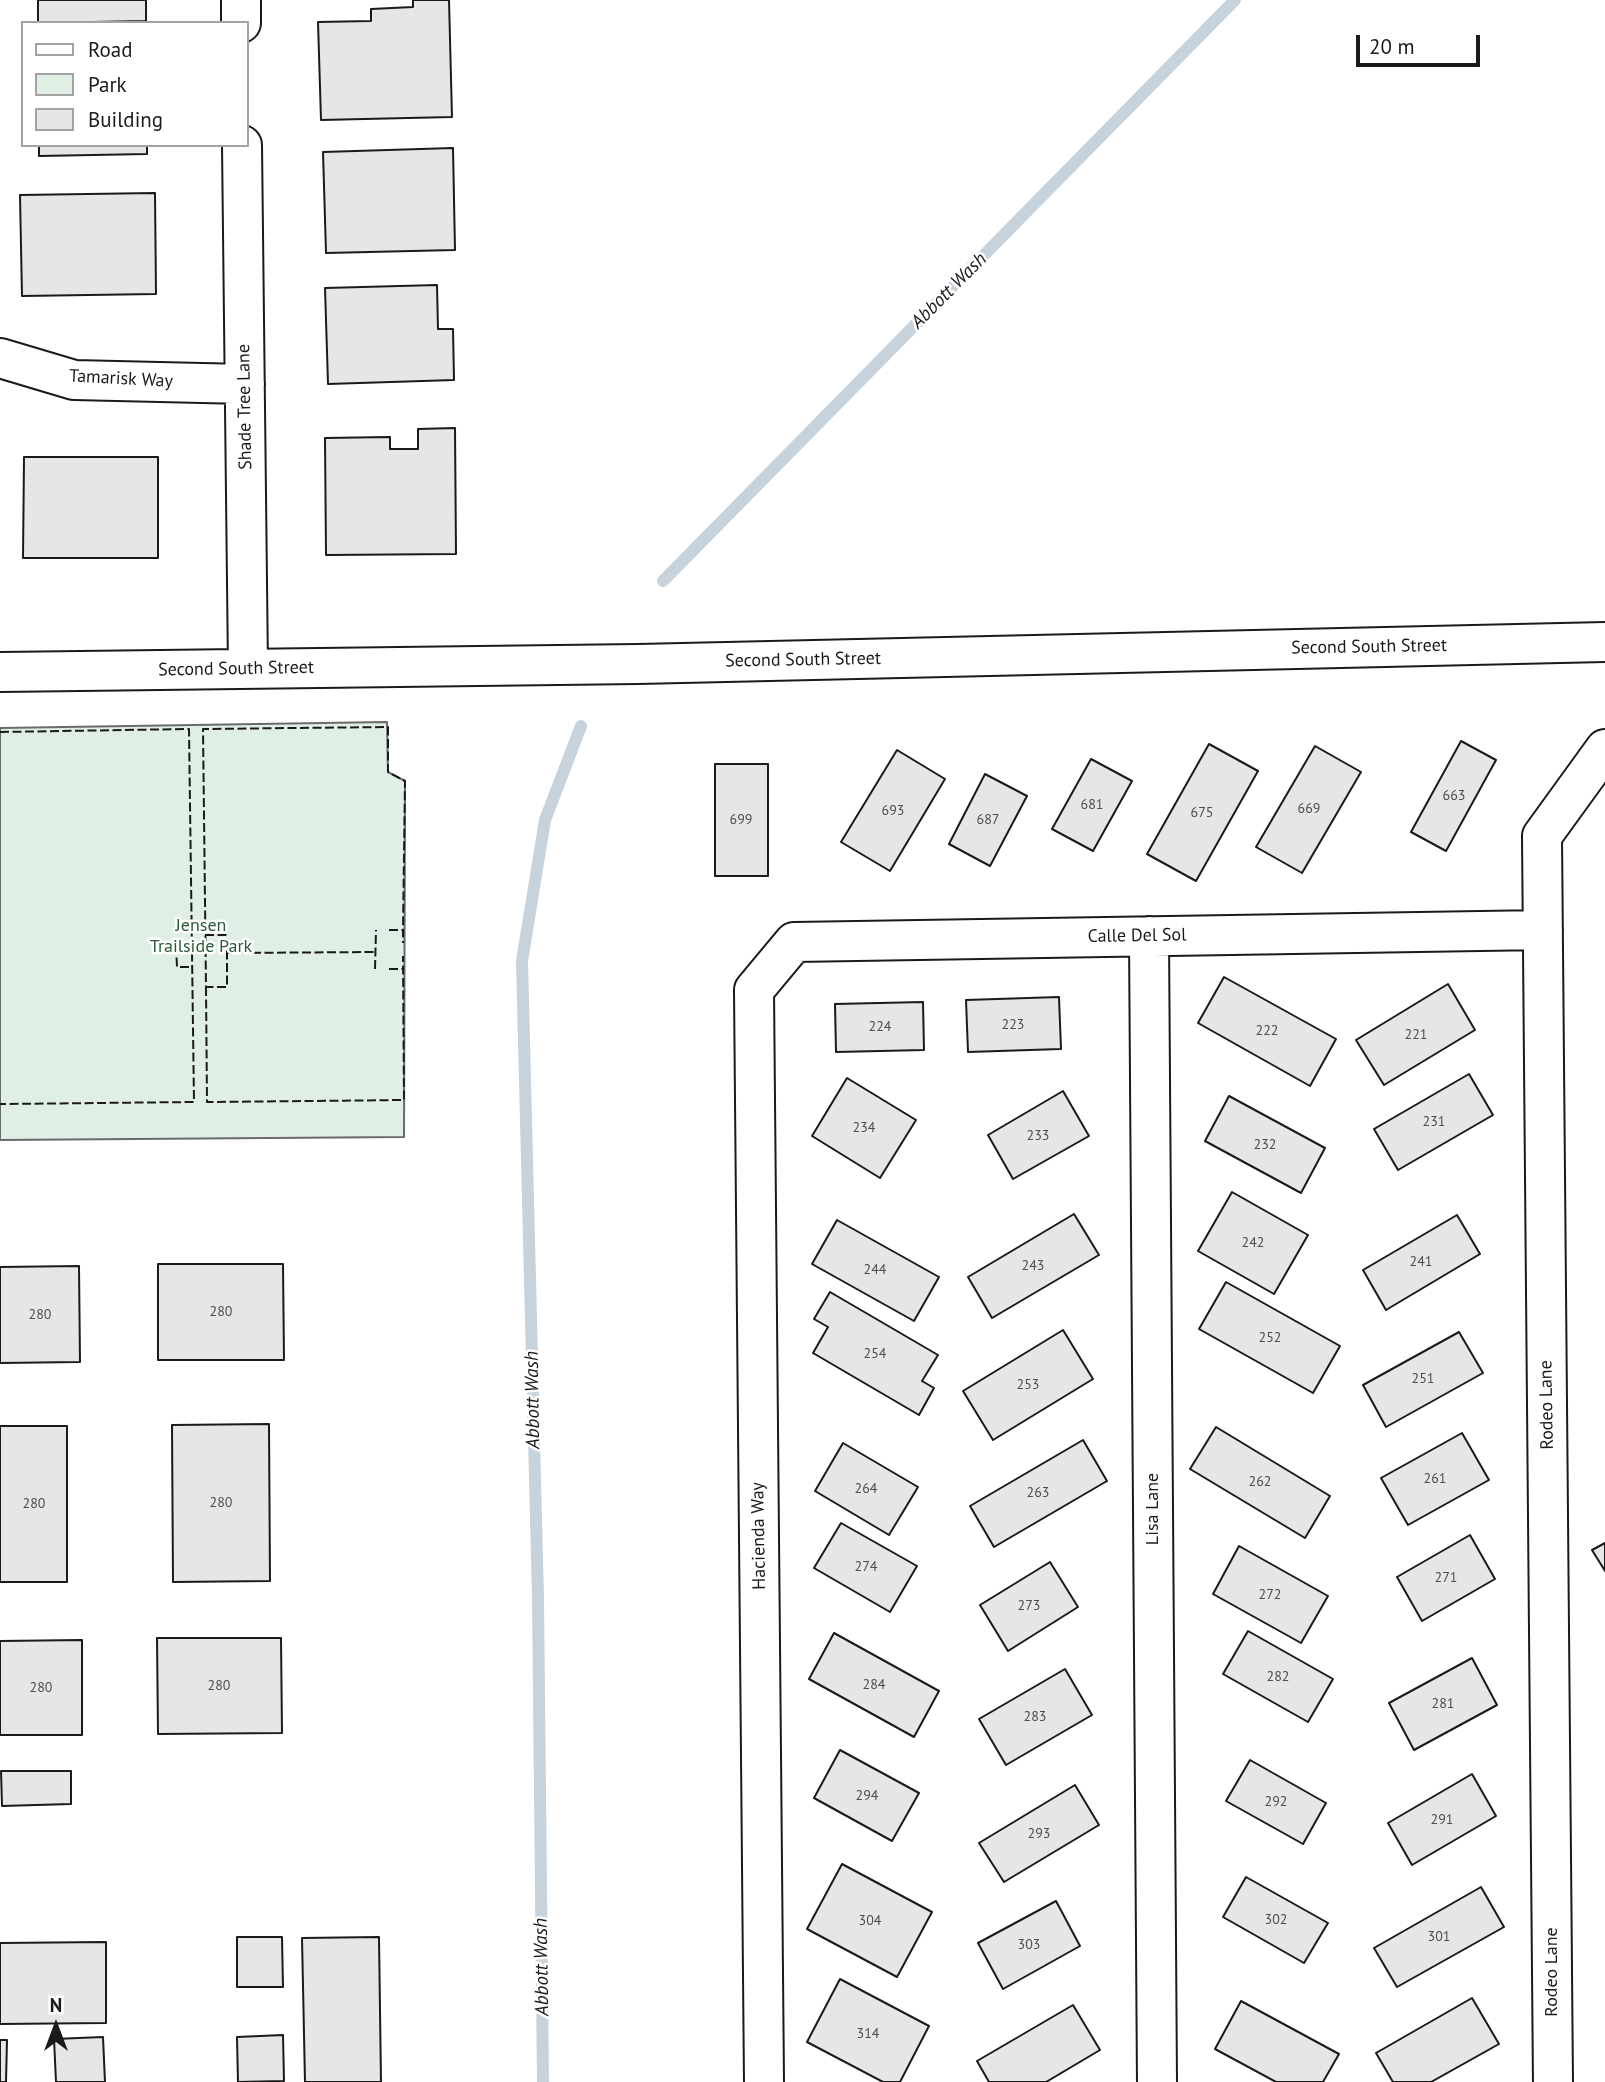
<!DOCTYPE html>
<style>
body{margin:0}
#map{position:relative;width:1605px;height:2082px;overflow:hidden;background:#fff;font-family:"PT Sans",sans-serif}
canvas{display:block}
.legend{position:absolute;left:21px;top:21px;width:228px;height:126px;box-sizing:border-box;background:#fff;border:2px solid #a3a3a3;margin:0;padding:9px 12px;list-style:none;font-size:21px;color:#1a1a1a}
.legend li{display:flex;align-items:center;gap:14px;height:35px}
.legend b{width:35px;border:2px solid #a3a3a3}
.north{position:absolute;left:21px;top:1991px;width:70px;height:70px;-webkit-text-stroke:5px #fff;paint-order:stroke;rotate:0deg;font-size:19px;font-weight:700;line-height:28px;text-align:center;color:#1a1a1a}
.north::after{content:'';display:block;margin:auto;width:24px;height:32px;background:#1a1a1a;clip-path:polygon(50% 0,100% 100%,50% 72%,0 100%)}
.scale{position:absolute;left:1356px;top:35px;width:124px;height:32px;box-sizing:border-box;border:4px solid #1a1a1a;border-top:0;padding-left:9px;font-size:21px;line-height:24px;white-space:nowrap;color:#1a1a1a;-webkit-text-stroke:5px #fff;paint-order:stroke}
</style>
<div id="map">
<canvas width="1605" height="2082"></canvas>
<ul class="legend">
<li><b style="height:9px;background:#fff"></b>Road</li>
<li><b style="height:19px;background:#e0efe3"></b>Park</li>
<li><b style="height:19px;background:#e6e6e6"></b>Building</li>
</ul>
<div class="north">N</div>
<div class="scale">20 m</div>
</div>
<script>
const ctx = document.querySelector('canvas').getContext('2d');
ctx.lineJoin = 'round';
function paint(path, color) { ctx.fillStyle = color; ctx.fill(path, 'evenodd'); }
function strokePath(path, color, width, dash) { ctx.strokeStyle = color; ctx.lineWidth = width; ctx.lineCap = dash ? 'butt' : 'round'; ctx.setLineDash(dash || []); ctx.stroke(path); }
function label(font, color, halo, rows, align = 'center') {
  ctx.font = font + ' "PT Sans",sans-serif'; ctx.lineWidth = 5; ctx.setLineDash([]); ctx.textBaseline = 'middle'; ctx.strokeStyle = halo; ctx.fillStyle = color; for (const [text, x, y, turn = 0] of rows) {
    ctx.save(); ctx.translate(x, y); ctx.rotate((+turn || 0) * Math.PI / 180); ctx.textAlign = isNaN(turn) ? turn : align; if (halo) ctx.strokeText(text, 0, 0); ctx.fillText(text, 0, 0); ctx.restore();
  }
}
const green = new Path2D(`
 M387 722 388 772 405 781 404 1137 0 1140V728Z`);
const stream = new Path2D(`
 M663 581 1235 0
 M543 2082 538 1598 522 961 545 820 581 726`);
const building = new Path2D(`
 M38 0H146V21L38 23Z
 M413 0H449L452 117 321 120 318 22 371 21V9L413 7Z
 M39 145H147V154L39 156Z
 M453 148 455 250 326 253 323 152Z
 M155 193 156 294 22 296 20 195Z
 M437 285 438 329H453L454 380 328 384 325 288Z
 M455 428 456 554 326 555 325 438 390 437V449H418V429Z
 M24 457H158V558H23Z
 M1461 741 1496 760 1446 851 1411 832Z
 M1209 744 1258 771 1196 881 1147 854Z
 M1315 746 1361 772 1302 873 1256 847Z
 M897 750 945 779 890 871 841 842Z
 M1091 759 1132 781 1093 851 1052 829Z
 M715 764H768V876H715Z
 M985 774 1027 796 990 866 949 844Z
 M1224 977 1336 1039 1310 1086 1198 1023Z
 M1448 984 1475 1030 1384 1085 1356 1040Z
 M1059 997 1061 1049 968 1052 966 1000Z
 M923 1002 924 1050 836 1052 835 1004Z
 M1469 1074 1493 1115 1398 1170 1374 1129Z
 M847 1078 916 1120 880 1178 812 1136Z
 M1063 1091 1089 1136 1013 1179 988 1135Z
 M1229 1096 1325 1148 1301 1193 1205 1141Z
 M1232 1192 1308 1235 1274 1294 1198 1251Z
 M1074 1214 1099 1255 992 1318 968 1277Z
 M1457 1215 1480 1254 1386 1310 1363 1270Z
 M837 1220 939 1277 914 1321 812 1264Z
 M158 1264H283L284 1360H158Z
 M79 1266 80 1362 0 1363V1267Z
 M1226 1282 1340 1346 1313 1393 1199 1329Z
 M830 1292 938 1355 922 1381 934 1388 919 1415 813 1353 828 1327 814 1319Z
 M1063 1330 1093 1379 993 1440 963 1391Z
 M1459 1332 1483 1373 1386 1427 1363 1385Z
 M269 1424 270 1581 173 1582 172 1425Z
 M0 1426H67V1582H0Z
 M1216 1427 1330 1496 1305 1538 1190 1469Z
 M1462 1433 1489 1480 1408 1525 1381 1478Z
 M1083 1440 1107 1481 994 1547 970 1506Z
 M843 1443 918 1487 889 1535 815 1491Z
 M841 1523 917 1566 890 1612 814 1568Z
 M1470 1535 1495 1579 1422 1621 1397 1577Z
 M1605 1543V1571L1592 1550Z
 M1239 1546 1328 1596 1301 1643 1213 1594Z
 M1050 1562 1078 1607 1008 1651 980 1605Z
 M1248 1631 1333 1679 1308 1722 1223 1674Z
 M834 1633 939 1691 914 1737 809 1679Z
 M157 1638H281L282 1733 158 1734Z
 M82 1640V1735H0V1641Z
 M1472 1658 1497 1705 1414 1750 1389 1703Z
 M1065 1669 1092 1715 1006 1765 979 1719Z
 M840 1750 919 1793 892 1841 814 1798Z
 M1250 1760 1326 1803 1303 1844 1226 1801Z
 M1 1771H71V1804L2 1806Z
 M1472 1774 1496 1816 1412 1865 1388 1823Z
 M1075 1785 1099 1825 1004 1882 979 1843Z
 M842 1864 932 1912 897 1977 807 1929Z
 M1246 1877 1328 1923 1304 1963 1223 1917Z
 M1481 1887 1504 1927 1397 1987 1374 1948Z
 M1056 1901 1080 1946 1003 1989 978 1943Z
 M237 1937H282L283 1987H237Z
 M379 1937 381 2082H305L302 1938Z
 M106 1942V2023L0 2024V1943Z
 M840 1979 929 2026 900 2082H883L807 2042Z
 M1472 1998 1499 2044 1431 2082H1393L1376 2053Z
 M1241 2001 1339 2054 1323 2082H1276L1215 2049Z
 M1073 2005 1100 2050 1046 2082H989L977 2061Z
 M283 2035 284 2081 238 2082 237 2037Z
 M103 2037 105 2082H56L54 2039Z
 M0 2040H7L6 2082H0Z`);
const minor = new Path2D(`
 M241 0V23
 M242 145 248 669
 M0 358 74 380 245 384
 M0 672 638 664 1605 642
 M1149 936 1157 2082
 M764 2082 754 990 794 942 1543 930
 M1553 2082 1542 836 1605 749`);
const fence = new Path2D(`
 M0 732 189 729 194 1102 0 1104
 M389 930H403V943
 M205 935H227V987H206L203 729 388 727V772L405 781 403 930
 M176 945 177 967H193
 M227 953 375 952
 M375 969 376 930
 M389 969H403
 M206 987 207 1102 404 1100 403 956`);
const numberNames = [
 ["663",1454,796],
 ["681",1092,805],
 ["669",1309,809],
 ["693",893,811],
 ["675",1202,813],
 ["699",741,820],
 ["687",988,820],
 ["223",1013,1025],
 ["224",880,1027],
 ["222",1267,1031],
 ["221",1416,1035],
 ["231",1434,1122],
 ["234",864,1128],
 ["233",1038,1136],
 ["232",1265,1145],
 ["242",1253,1243],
 ["241",1421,1262],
 ["243",1033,1266],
 ["244",875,1270],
 ["280",221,1312],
 ["280",40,1315],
 ["252",1270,1338],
 ["254",875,1354],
 ["251",1423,1379],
 ["253",1028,1385],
 ["261",1435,1479],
 ["262",1260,1482],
 ["264",866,1489],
 ["263",1038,1493],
 ["280",221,1503],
 ["280",34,1504],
 ["274",866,1567],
 ["271",1446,1578],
 ["272",1270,1595],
 ["273",1029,1606],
 ["282",1278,1677],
 ["284",874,1685],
 ["280",219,1686],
 ["280",41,1688],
 ["281",1443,1704],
 ["283",1035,1717],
 ["294",867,1796],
 ["292",1276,1802],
 ["291",1442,1820],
 ["293",1039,1834],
 ["302",1276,1920],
 ["304",870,1921],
 ["301",1439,1937],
 ["303",1029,1945],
 ["314",868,2034]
];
const streetNames = [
 ["Tamarisk Way",121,379,3],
 ["Shade Tree Lane",245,407,-91],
 ["Second South Street",1369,647,-1],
 ["Second South Street",803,660,-1],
 ["Second South Street",236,669,-1],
 ["Calle Del Sol",1137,936,-1],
 ["Rodeo Lane",1547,1405,-91],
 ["Lisa Lane",1153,1509,-90],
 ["Hacienda Way",759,1536,-91],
 ["Rodeo Lane",1552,1972,-90]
];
const parkNames = [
 ["Jensen",201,926],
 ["Trailside Park",201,947]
];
const waterNames = [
 ["Abbott Wash",949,291,-45],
 ["Abbott Wash",533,1400,-91],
 ["Abbott Wash",542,1967,-91]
];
paint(green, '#e0efe3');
strokePath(green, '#6a6a6a', 2);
strokePath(stream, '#c6d2dc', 12);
paint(building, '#e6e6e6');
strokePath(building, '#1a1a1a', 2);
strokePath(minor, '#1a1a1a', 42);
strokePath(minor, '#fff', 38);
strokePath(fence, '#1a1a1a', 2, [9, 3.5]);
label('14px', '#4d4d4d', null, numberNames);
label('18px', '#1a1a1a', '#fff', streetNames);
label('18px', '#2b5a34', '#fff', parkNames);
label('italic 19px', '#1a1a1a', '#fff', waterNames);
</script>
